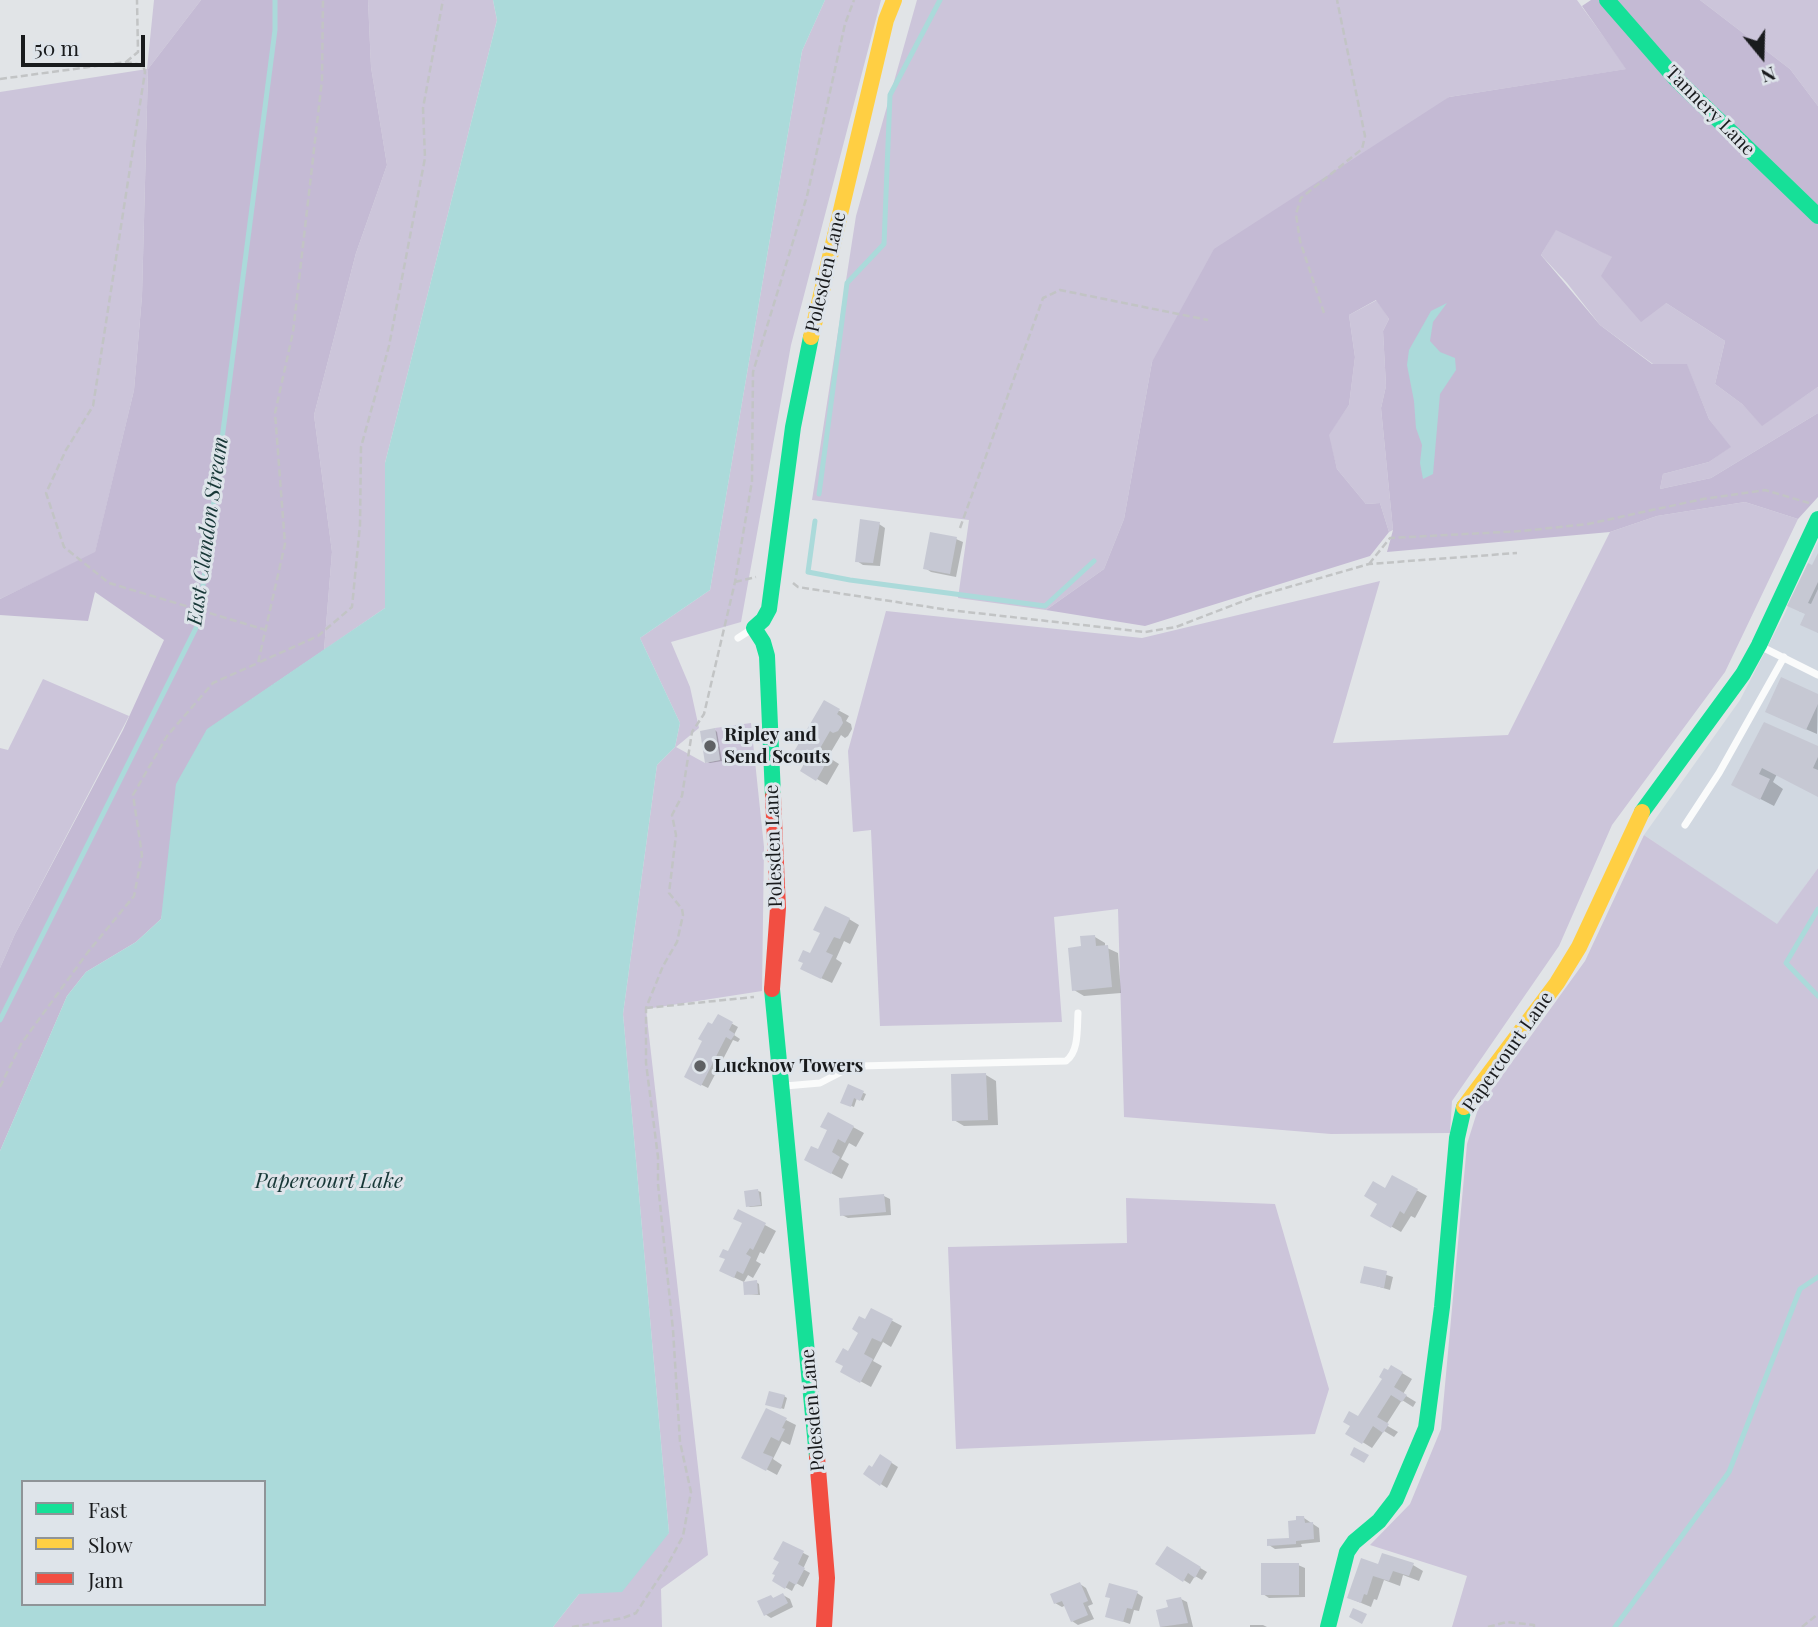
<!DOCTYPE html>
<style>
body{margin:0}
#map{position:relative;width:1818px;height:1627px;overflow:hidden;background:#e1e4e7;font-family:"Playfair Display",serif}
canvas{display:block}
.legend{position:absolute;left:21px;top:1480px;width:245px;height:126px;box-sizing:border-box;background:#dee4ea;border:2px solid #8f9498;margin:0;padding:9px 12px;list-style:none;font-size:21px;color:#191b1d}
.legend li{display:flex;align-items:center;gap:14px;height:35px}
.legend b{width:35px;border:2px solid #8f9498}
.north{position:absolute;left:1727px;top:21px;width:70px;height:70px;-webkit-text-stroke:5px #dee4ea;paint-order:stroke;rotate:161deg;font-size:19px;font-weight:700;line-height:28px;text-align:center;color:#191b1d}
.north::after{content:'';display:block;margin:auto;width:24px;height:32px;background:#191b1d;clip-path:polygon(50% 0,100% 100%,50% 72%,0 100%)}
.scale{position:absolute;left:21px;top:35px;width:124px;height:32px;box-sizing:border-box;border:4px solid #191b1d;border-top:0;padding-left:9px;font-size:21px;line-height:24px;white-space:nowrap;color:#191b1d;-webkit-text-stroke:5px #dee4ea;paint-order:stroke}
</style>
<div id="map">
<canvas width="1818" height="1627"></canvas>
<ul class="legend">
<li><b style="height:9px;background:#16e098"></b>Fast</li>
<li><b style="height:9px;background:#ffcf43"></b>Slow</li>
<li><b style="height:9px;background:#f24e42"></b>Jam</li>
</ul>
<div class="north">N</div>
<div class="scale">50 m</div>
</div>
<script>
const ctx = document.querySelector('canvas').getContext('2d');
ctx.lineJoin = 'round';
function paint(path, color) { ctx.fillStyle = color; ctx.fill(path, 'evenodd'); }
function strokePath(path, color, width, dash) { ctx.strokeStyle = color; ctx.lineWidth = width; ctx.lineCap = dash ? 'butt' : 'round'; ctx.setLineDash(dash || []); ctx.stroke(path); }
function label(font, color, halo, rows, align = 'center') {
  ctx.font = font + ' "Playfair Display",serif'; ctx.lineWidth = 6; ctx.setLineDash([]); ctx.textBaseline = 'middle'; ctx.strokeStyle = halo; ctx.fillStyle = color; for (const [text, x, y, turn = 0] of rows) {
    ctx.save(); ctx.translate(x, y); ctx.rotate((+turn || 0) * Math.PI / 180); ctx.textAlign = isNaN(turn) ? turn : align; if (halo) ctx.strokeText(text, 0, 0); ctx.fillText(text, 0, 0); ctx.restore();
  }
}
const built = new Path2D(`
 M1818 541V868L1777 925 1644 835 1740 700 1785 613Z`);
const green = new Path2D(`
 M154 0H201L148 69 142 296 134 390 95 553 0 599V92L147 69Z
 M368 0H493L497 20 385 463V608L324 650 332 552 314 415 356 253 387 165 371 67Z
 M825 0H881L791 345 741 622 671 642 690 687 699 728 676 747 705 763 720 760 715 728 751 723 764 847 762 991 646 1009 708 1555 661 1589 662 1627H553L579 1594 669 1533 623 1014 657 765 675 747 680 723 640 638 710 590 802 51Z
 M917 0H1577L1627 69 1449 97 1152 362 1124 519 1104 569 1046 610 958 598 969 520 812 500 856 216Z
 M1700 0H1818V106L1790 69Z
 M1556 229 1613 257 1666 303 1725 341 1715 384 1742 404 1762 425 1818 387V413L1711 478 1660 489 1663 474 1709 462 1730 447 1709 419 1687 365 1653 364 1600 325 1567 283 1541 255Z
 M1377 300 1389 319 1383 331 1386 386 1381 408 1393 530 1389 532 1380 503 1366 504 1337 469 1328 435 1349 405 1355 357 1349 315Z
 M1745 502 1798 519 1725 672 1612 825 1559 946 1452 1101 1450 1133 1331 1134 1124 1117 1118 909 1054 917 1062 1022 880 1026 871 830 853 832 848 751 886 611 1142 638 1380 581 1333 743 1508 735 1610 532 1657 516Z
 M43 679 129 716 15 934 0 968V748L8 750Z
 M1644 835 1777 924 1818 868V1627H1452L1467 1576 1370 1545 1410 1504 1441 1429 1467 1144 1478 1109 1585 961Z
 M1126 1198 1275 1204 1329 1389 1315 1434 956 1449 948 1247 1127 1243Z`);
const forest = new Path2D(`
 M201 0H368L371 67 387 165 356 253 314 415 332 552 324 650 207 730 161 919 136 942 86 972 67 996 0 1151V968L15 934 123 730 164 640 95 592 88 621 0 615V599L95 552 134 390 142 296 148 69Z
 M1591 0H1700L1790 69 1818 106V387L1762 426 1742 404 1715 384 1725 341 1666 303 1641 322 1601 276 1612 257 1556 230 1541 255 1600 325 1652 364H1687L1709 419 1731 447 1709 462 1663 474 1660 489 1711 478 1818 413V497L1798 519 1745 502 1657 516 1610 532 1387 552 1393 530 1381 408 1386 386 1383 331 1389 319 1376 300 1349 315 1355 357 1349 405 1329 435 1337 469 1366 504 1380 503 1389 532 1370 556 1145 626 1046 610 1104 569 1124 519 1152 362 1214 249 1449 97 1626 69 1582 6Z`);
const water = new Path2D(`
 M493 0H825L802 51 710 590 640 638 680 723 675 747 657 765 623 1014 669 1533 622 1592 579 1594 553 1627H0V1151L67 996 86 972 136 942 161 919 176 784 207 729 385 608V463L497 20ZM23 1482H264V1604H23Z
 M1447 303 1433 322 1430 341 1440 352 1455 358 1456 370 1440 394 1433 474 1423 479 1420 463 1422 445 1416 428 1414 401 1407 365 1409 350 1431 311Z`);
const shadow = new Path2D(`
 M879 524 885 528 880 566 863 565 857 561Z
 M956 539 963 542 956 577 931 572 925 568Z
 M1818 557V633L1807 614 1799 611Z
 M1818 695 1817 734 1778 717Z
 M825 703 849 716 846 721 851 724 852 729 848 736 845 738 841 735 828 757 839 764 827 785 802 770 807 762Z
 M1765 724 1818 749V796L1777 774 1773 782 1783 789 1774 806 1747 792Z
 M715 730 717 732 722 761 710 763 707 762Z
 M849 919 859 925 850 944 844 941 836 959 842 963 832 983 812 974 811 955Z
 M1095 937 1105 943V947L1118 953 1121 993 1084 996 1074 990 1083 948Z
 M718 1016 738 1027 734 1035 740 1039 738 1042 733 1040 708 1088 686 1077Z
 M986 1075 996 1081 998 1125 964 1126 954 1120Z
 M849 1087 866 1094 863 1101 857 1098 854 1107 842 1102Z
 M829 1114 864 1133 856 1147 849 1143 841 1159 849 1164 842 1179 816 1165 818 1151 829 1130Z
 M1393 1177 1427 1196 1415 1218 1411 1216 1401 1232 1373 1216Z
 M758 1191 761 1192 762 1206 750 1207 748 1206Z
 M884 1196 890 1199 891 1215 848 1218 842 1215Z
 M739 1211 776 1231 764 1254 760 1252 756 1261 761 1264 753 1278 748 1275 744 1282 731 1276 728 1254 744 1223Z
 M1365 1268 1393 1277 1390 1290 1362 1282Z
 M756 1282 759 1284 760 1295 746 1294Z
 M872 1310 902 1326 891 1347 883 1342 873 1361 882 1366 871 1387 842 1371Z
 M1392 1367 1412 1379 1403 1394 1416 1402 1413 1407 1402 1400 1386 1425 1398 1432 1394 1437 1384 1431 1372 1448 1348 1433Z
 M784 1396 787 1398 784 1409 770 1405Z
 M786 1420 796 1425 790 1445 782 1441 773 1459 782 1465 777 1475 744 1457Z
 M881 1456 898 1467 887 1488 865 1474 872 1469Z
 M1304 1518 1319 1528 1320 1542 1301 1544 1302 1547 1275 1549 1269 1545 1291 1539Z
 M784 1543 809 1556 803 1569 810 1573 803 1587 796 1583 792 1591 774 1581 781 1562Z
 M1167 1548 1207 1572 1202 1580 1195 1576 1190 1584 1158 1564Z
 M1298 1565 1305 1568V1597L1269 1598 1263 1594Z
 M1413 1565 1423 1571 1419 1581 1403 1575 1400 1586 1384 1580 1377 1600 1374 1599 1371 1607 1349 1598 1380 1567Z
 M1080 1584 1086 1588 1093 1604 1088 1606 1094 1619 1078 1625 1072 1621 1066 1605 1062 1607 1055 1603Z
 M1137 1593 1143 1597 1139 1611 1134 1610 1130 1624 1107 1616Z
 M783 1595 790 1599 793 1607 771 1618 765 1614 771 1597 775 1599Z
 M1181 1599 1187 1602 1193 1627H1161L1158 1611 1170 1608Z
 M1250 1625H1263L1267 1627H1250Z`);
const stream = new Path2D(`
 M819 494 847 283 884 244 890 95 940 0
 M815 521 808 572 850 580 1045 606 1094 561
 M1818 909 1786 963 1818 996
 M0 1020 198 624 275 30V0
 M1615 1627 1729 1472 1800 1289 1818 1277`);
const building = new Path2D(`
 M860 519 880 522 873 563 855 562Z
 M930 532 957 537 950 574 923 569Z
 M1818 553V582L1808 603 1811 604 1818 589V633L1800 625 1805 614 1787 606 1808 563 1812 565Z
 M1781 677 1818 694V704L1806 730 1765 712Z
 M824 700 840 709 837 714 841 717 843 723 838 731 833 733 830 731 819 750 830 756 816 781 800 771 805 762 792 755Z
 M1764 722 1818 746V757L1813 768 1818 770V797L1762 768 1759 774 1770 779 1760 800 1731 785Z
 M715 728 720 760 705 763 700 731Z
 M825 906 850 918 840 939 834 937 826 952 833 955 821 979 800 969 803 963 798 961 803 950 810 953 820 933 813 930Z
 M1095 935 1096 946 1108 945 1112 987 1072 991 1068 948 1081 946 1080 936Z
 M718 1014 733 1022 729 1030 735 1034 731 1040 726 1037 701 1086 684 1077 702 1041 698 1039 708 1022 712 1024Z
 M986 1073 988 1120 952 1121 951 1074Z
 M848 1084 864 1091 860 1101 854 1098 851 1107 840 1103Z
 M828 1112 854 1126 845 1143 838 1139 832 1152 840 1157 831 1174 804 1160 811 1146 818 1149 827 1130 820 1127Z
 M1392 1175 1418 1189 1404 1214 1400 1211 1391 1228 1370 1216 1377 1204 1364 1196 1373 1181 1385 1188Z
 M758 1189 761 1205 746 1207 744 1191Z
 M884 1194 886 1212 840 1216 839 1198Z
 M738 1209 766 1223 753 1250 750 1248 746 1254 751 1257 743 1274 737 1271 734 1278 719 1271 725 1259 719 1257 723 1249 728 1251 742 1223 733 1219Z
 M1364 1266 1387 1271 1384 1288 1360 1283Z
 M757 1280 758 1294 744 1295 743 1282Z
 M871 1308 893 1319 881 1342 872 1338 864 1354 873 1359 860 1383 840 1372 843 1366 835 1362 843 1348 848 1351 858 1333 852 1329 859 1316 865 1319Z
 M1391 1365 1403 1372 1394 1387 1407 1395 1402 1402 1391 1395 1377 1417 1389 1424 1383 1433 1373 1426 1362 1444 1345 1434 1350 1426 1343 1422 1349 1411 1358 1416 1382 1379 1379 1377 1384 1368 1388 1370Z
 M769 1391 785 1395 781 1409 765 1405Z
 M766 1408 787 1418 782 1428 785 1429 779 1441 771 1437 763 1453 773 1457 766 1471 741 1458Z
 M1354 1447 1369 1455 1364 1463 1350 1455Z
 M880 1454 892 1462 880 1486 863 1474 869 1465 872 1467Z
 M1296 1516H1304L1305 1523 1313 1522 1314 1539 1296 1541V1544L1267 1546V1539L1289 1538 1288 1521 1296 1520Z
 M783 1541 804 1551 798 1564 805 1568 796 1585 789 1581 785 1589 772 1581 775 1575 772 1574 779 1562 773 1559Z
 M1167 1546 1201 1567 1195 1578 1188 1573 1183 1582 1155 1564Z
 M1382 1553 1414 1563 1409 1576 1393 1571 1389 1581 1373 1576 1367 1595 1364 1594 1361 1603 1347 1598 1361 1558 1378 1564Z
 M1261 1563H1299V1595H1261Z
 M1080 1582 1088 1601 1083 1603 1088 1615 1071 1622 1062 1601 1054 1604 1050 1594Z
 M1109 1583 1138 1591 1132 1609 1127 1608 1123 1622 1105 1617 1110 1598 1105 1597Z
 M783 1593 788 1603 764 1616 757 1601 771 1595 773 1598Z
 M1181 1597 1188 1623 1160 1627 1156 1610 1168 1607 1166 1600Z
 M1353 1608 1367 1614 1362 1624 1349 1617Z`);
const path = new Path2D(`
 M126 62 138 52 137 0
 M0 79 126 62 143 65 145 72 93 406 66 450 46 493 64 547 109 583 266 630
 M1324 313 1300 241 1296 214 1301 198 1362 149 1365 136 1337 0
 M960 528 1043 298 1060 290 1208 320
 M1369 564 1390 538 1523 531 1588 524 1703 499 1765 490 1809 503
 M735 582 756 577
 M793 583 798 587 949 610 1145 632 1176 627 1254 597 1369 564 1517 553
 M260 662 318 636 352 607 360 525 361 447 389 346 425 158 423 108 443 0
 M646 1008 754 997
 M0 1087 21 1044 88 952 134 896 142 855 133 795 167 736 213 683 258 663 285 544 275 413 293 332 322 80 323 0
 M572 1627 623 1618 636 1613 667 1566 683 1536 691 1492 680 1442 673 1330 658 1184V1157L646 1063V1008L663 966 677 942 683 915 682 909 669 893 676 835 672 815 682 796 692 732 704 714 735 582 752 481 753 372 807 196 845 24 854 0
 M1488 1627 1507 1622 1534 1625V1627
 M1802 1627 1818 1614`);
const lane = new Path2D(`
 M738 638 752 629
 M1762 647 1818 675
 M1685 825 1719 773 1784 657
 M785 1086 820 1083 849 1068 859 1066 1066 1061C1079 1051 1077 1030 1078 1013`);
const fast = new Path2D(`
 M1607 0 1676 79 1818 216
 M773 796 767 656 763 642 754 628 763 620 769 609 793 427 811 337
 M1642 812 1743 674 1759 645 1818 519
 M772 989 817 1457
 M1328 1627 1347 1552 1354 1542 1379 1521 1396 1499 1426 1428 1442 1307 1457 1138 1464 1107`);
const slow = new Path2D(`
 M811 337 886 20 894 0
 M1464 1107 1557 983 1579 947 1642 812`);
const jam = new Path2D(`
 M772 989 778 908 773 796
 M817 1457 827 1578 824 1627`);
const markers = [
 [710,746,7,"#5f6164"],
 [700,1066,7,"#5f6164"]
];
const streetNames = [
 ["Tannery Lane",1710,111,45],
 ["Polesden Lane",826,272,-77],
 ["Polesden Lane",774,846,-92],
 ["Papercourt Lane",1508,1052,-55],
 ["Polesden Lane",813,1410,-95]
];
const poiNames = [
 ["Ripley and",724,735],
 ["Send Scouts",724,757],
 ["Lucknow Towers",714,1066]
];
const waterNames = [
 ["East Clandon Stream",208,531,-82],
 ["Papercourt Lake",329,1181]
];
paint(built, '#d1d8e1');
paint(green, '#ccc5da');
paint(forest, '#c4bad4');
paint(water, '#abdada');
paint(shadow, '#0003');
strokePath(stream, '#abdada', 5);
paint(building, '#c6c8d3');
strokePath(path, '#c2c4c5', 2.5, [7, 3.5]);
strokePath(lane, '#fafbfb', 7);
strokePath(fast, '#16e098', 16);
strokePath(slow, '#ffcf43', 16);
strokePath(jam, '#f24e42', 16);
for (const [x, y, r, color] of markers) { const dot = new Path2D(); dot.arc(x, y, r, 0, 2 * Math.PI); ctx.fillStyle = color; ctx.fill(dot); strokePath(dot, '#dee4ea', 2.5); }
label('19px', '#191b1d', '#dee4ea', streetNames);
label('bold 19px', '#191b1d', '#dee4ea', poiNames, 'left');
label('italic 21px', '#173737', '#dee4ea', waterNames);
</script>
